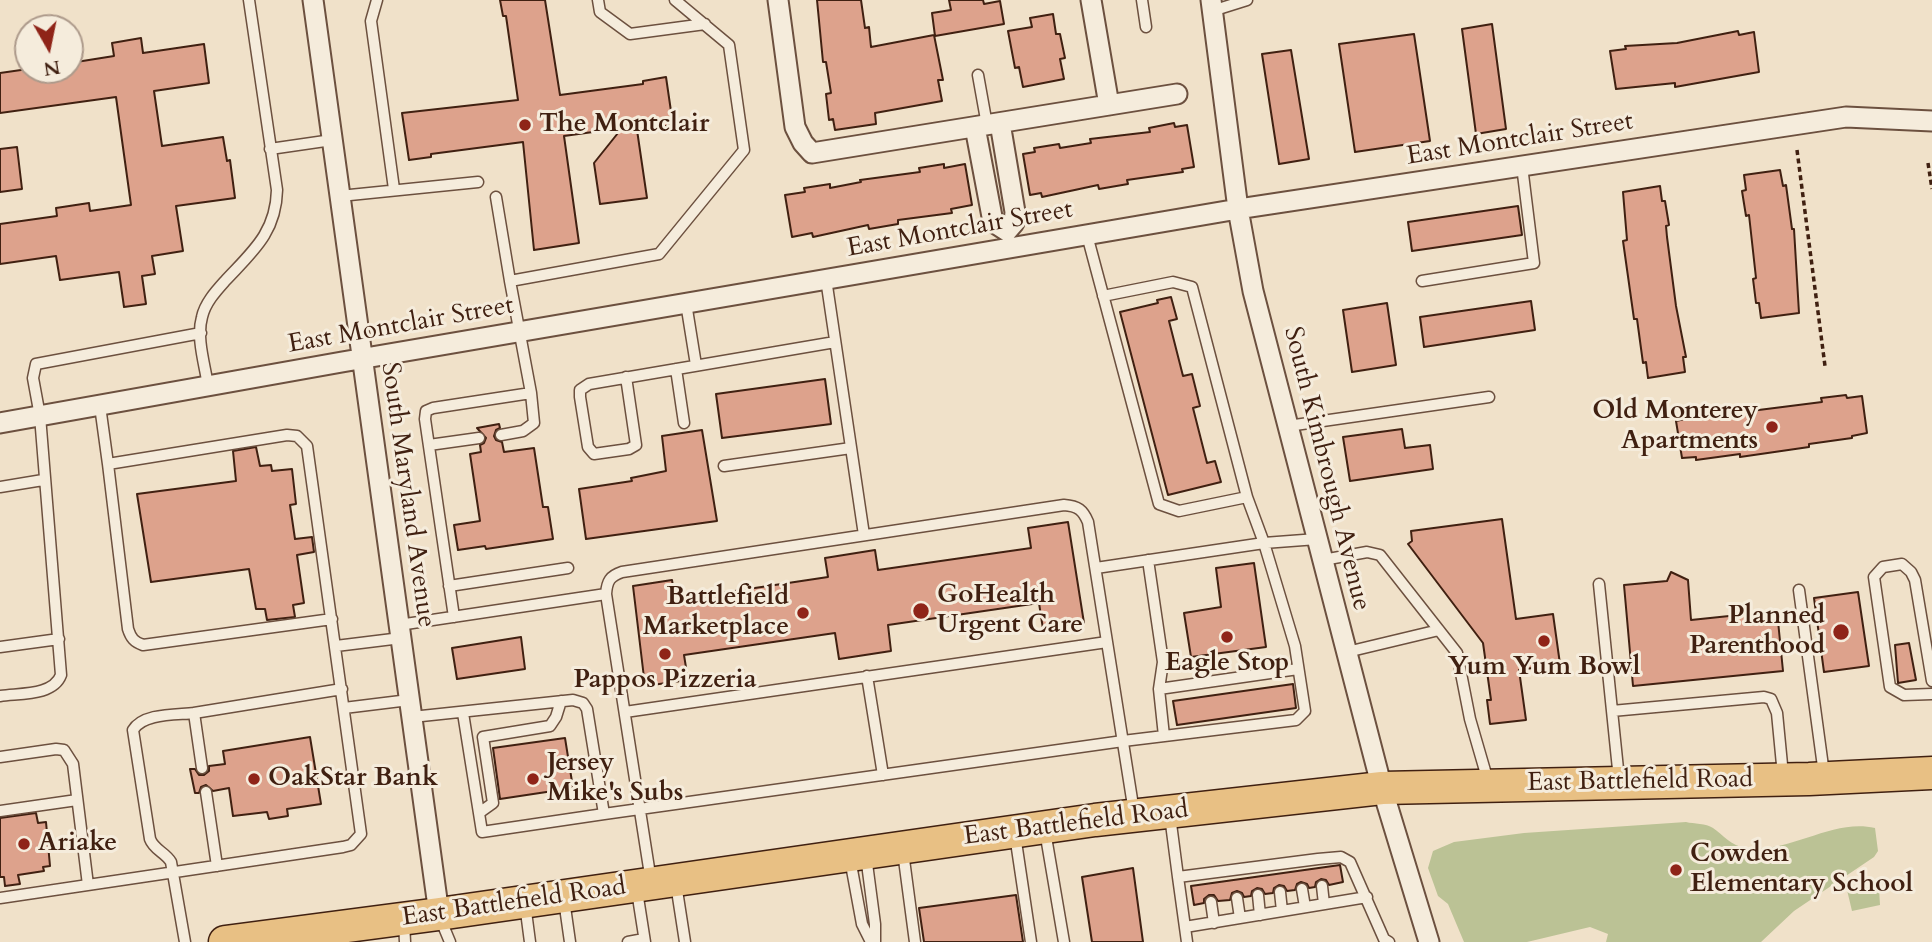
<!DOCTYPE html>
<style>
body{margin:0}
#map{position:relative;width:1932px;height:942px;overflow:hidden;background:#f0e1c9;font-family:Cardo,serif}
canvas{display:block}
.north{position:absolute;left:14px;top:14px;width:70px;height:70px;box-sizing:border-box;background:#f5ecdc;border:2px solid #ad9a8b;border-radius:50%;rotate:171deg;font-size:19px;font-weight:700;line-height:28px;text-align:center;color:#402011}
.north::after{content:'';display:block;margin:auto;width:24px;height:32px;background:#8f2418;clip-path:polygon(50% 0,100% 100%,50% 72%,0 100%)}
</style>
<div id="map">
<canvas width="1932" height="942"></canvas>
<div class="north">N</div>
</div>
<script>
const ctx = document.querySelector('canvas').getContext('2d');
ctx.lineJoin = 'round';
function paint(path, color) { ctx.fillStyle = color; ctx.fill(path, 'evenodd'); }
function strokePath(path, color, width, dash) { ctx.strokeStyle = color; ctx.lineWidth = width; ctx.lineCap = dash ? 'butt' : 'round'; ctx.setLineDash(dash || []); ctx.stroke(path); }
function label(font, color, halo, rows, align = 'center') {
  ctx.font = font + ' Cardo,serif'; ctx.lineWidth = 6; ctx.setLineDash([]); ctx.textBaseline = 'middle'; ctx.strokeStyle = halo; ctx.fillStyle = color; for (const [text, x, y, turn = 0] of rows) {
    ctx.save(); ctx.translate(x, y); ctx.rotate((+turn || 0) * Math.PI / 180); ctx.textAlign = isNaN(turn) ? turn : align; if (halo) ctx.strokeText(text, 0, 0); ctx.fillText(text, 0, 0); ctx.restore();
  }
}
const green = new Path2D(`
 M1686 822C1694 824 1706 823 1713 828 1723 835 1732 846 1745 848 1790 854 1832 818 1875 828L1878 851 1874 857 1794 911 1761 942H1606L1608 934 1590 927 1527 942H1464L1448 904 1438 896 1428 868 1433 851 1454 842 1524 833Z
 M1875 885 1879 887 1880 905 1852 911 1847 890 1851 887Z`);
const building = new Path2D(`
 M500 0H545L560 95 643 84V81L666 77 673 125 637 130 647 198 600 204 594 163 622 128 564 136 579 243 534 250 523 142 431 154V157L409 160 402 113 518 100 506 16H503Z
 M817 0H861L865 28 869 27 871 47 934 35 943 80H938L942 101 875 113 876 124 835 130 833 119 829 120 826 94 831 93 826 62H823Z
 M949 0H983L984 4 1000 1 1004 24 935 36 932 13 951 10Z
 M1053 14 1056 34H1060L1065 58 1060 59 1064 79 1023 87 1019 67 1015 68 1008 31 1032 27 1030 18Z
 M1492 24 1506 129 1476 134 1462 29Z
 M1738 31 1739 35 1754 32 1759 72 1675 87V83L1616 89 1610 51 1626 49 1625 46 1677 43Z
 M1414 34 1430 141 1355 152 1339 44Z
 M141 38 143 53 204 44 209 83 154 91 162 146 223 137 227 161 230 160 235 198 176 206 183 251 152 256 155 274 142 276 146 304 124 307 119 272 60 280 56 256 0 264V224L57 216 56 208 89 203 90 211 131 205 116 97 0 113V73L28 69 70 70V63L114 56 112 43Z
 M1291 50 1309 159 1279 164 1262 54Z
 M1174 123 1175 127 1187 125 1194 167 1182 169 1183 172 1127 180 1128 184 1099 189 1098 185 1042 197 1041 193 1030 195 1023 154 1035 152 1034 148 1059 144 1060 148 1091 143 1090 139 1150 132 1149 128Z
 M17 147 22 189 0 192V149Z
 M944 164V168L965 164 972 205 951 209 952 213 898 220V224L869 229 868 225 813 237 812 233 792 237 785 195 805 192 804 188 830 184V188L861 182 860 180 920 172 919 168Z
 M1780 170 1783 186 1786 185 1792 229H1794L1799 313 1761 318 1759 303H1756L1753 279 1756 278 1749 215 1746 216 1742 191 1746 190 1744 175Z
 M1660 186 1662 201H1665L1669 225 1666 226 1667 237 1676 306 1686 357H1683L1685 372 1648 378 1646 362 1643 363 1637 319H1634L1623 241 1627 240 1623 192Z
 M1518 206 1522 235 1412 251 1408 222Z
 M1171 297 1177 319 1169 321 1183 376 1192 374 1200 406 1193 408 1207 463 1215 461 1221 482 1168 495 1120 312 1158 303 1157 300Z
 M1531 301 1535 330 1424 347 1420 317Z
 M1387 303 1396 365 1352 372 1343 310Z
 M825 379 831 424 722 438 716 394Z
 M1846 395 1847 398 1862 396 1867 433 1852 436V438L1809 444V447L1740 457V454L1696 460V457L1682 458 1676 421 1716 412 1717 416 1727 414 1822 402 1821 398Z
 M499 424 500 428 496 430 494 436 496 440 502 442 504 452 534 448 543 507H548L553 539 486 549 485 546 458 550 454 525 480 521 470 454 481 452 480 445 484 443 486 438 477 428Z
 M1402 429 1405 448 1430 445 1433 469 1350 481 1343 437Z
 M702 430 717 521 586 539 579 489 632 481 631 478 666 471 662 436Z
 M256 447 260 466 271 465 272 471 292 469 296 504 290 505 295 539 312 537 314 552 297 555 304 603 293 605 295 617 267 620 265 609H256L249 569 151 582 137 494 236 481 233 451Z
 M1502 519 1516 619 1553 614 1560 664 1519 670 1526 720 1490 724 1487 700H1491L1483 643 1408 544 1412 541 1411 531Z
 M1068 522 1084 623 1043 629 1039 603 888 625 891 651 839 659 835 633 684 655 688 680 645 686 633 586 672 580 675 600 828 577 825 558 875 550 878 570 1031 548 1028 528Z
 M1254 563 1266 647 1191 657 1184 613 1221 607 1216 568Z
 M1671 572 1688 580 1691 620 1777 611 1783 671 1633 686 1624 585 1667 581Z
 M1858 592 1869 666 1824 672 1814 598Z
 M521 637 525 669 457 679 452 648Z
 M1909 643 1916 680 1898 683 1895 645Z
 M1293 684 1296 708 1177 725 1173 701Z
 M310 737 321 804 287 809 288 816 269 819 267 812 233 816 229 788 213 791 206 785 201 787 199 793H195L190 769H195L199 775H204L209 771V766L225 764 223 751Z
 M565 738 573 788 500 799 493 748Z
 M36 813 38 823 46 822 50 866 43 867 44 871 18 875 20 884 5 886 4 877H0V818Z
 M1340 865 1343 882 1329 885 1326 880 1321 879 1316 882 1315 887 1309 888 1307 884 1301 882 1297 884 1295 890 1287 891 1284 886 1279 885 1274 888 1273 893 1265 894 1262 889 1257 888 1252 891 1251 896 1244 897 1242 893 1237 891 1232 893 1230 900 1218 901 1214 895H1209L1204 899V903L1194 905 1191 886Z
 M1133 868 1143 942H1092L1082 877Z
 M1016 895 1023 942H924L919 908Z`);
const path = new Path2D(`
 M1797 150 1825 366
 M1928 163 1932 189`);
const lane = new Path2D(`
 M377 0 371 21 394 189
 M598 0 600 12 630 34 705 24
 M1142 0 1146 27
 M1212 11 1247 0
 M978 75 987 125
 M270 149 332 140
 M340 196 478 182
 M496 197 510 281
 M826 279 864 535
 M1422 281 1534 263 1522 166
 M1103 296 1173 282 1192 287 1247 497
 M686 303 696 365
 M676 369 684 423
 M626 377 636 445 629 449 594 454 588 447 580 397V390L589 384 835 342
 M208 386C205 365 196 338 202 317 205 303 216 291 225 281 252 252 276 233 277 190L249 0
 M1288 426 1489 397
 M501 435 523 431 534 423 531 393
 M429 445 479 438
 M108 464 128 629C131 638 134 642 143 645L332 619
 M724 466 851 448
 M0 487 43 480
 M1148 560 1163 662 1159 689 1164 736
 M1323 560 1367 552 1380 555 1457 653 1470 719 1488 781
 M1096 568 1264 543 1317 539
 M1599 584 1619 779
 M449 586 568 568
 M1799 590 1824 774
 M454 617 425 419 426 411 433 408 531 393 510 281 659 254 744 150 729 45 675 0
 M399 625 606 594
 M336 646 401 638
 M0 647 59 639
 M1347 652 1439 630
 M867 676 883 775
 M1932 681 1915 580 1911 572 1902 564 1883 567 1874 577 1890 687 1904 695 1932 694
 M1159 689 1298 669
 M0 696C20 693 53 696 61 675L40 416 33 378 36 364 201 333
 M344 708 409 700
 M1612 711 1764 697 1771 699 1777 713 1783 775
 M625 712 1107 642
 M463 713 482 832 604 814
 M412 717 573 700 583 703 587 709 604 814 1123 741 1296 720 1305 711 1295 646 1264 543 1247 497 1179 511 1159 504 1087 235
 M0 757 56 749 64 750 73 764 88 885
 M202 768 194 713 342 689
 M206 792 217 866
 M0 811 77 800
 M479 813 493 803 483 737 550 726 556 717 561 701
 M1170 816 1178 877 1318 859 1341 857 1350 862 1384 939 1389 942
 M1045 831 1064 942
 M1015 835 1031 942
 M903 852 915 942
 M866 856 875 924V942
 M850 859 862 924 871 942
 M1178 877 1187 942
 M651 881 606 594C607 581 610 576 622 572L1064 505C1078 506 1083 510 1088 522L1134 812
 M676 884 685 942
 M1322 886 1324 904
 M1302 889 1305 907
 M637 891 645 942
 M1280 892 1282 911
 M1258 895 1260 915
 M0 898 343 847 351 845 361 834 307 446 297 436 287 435 108 464 100 406
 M1237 898 1240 918
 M564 900 570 942
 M1211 902 1214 923
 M525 904 530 942
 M440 918 450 942
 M404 922 405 942
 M1185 927 1367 897
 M185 942 171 862C165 852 154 850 150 839L133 730C143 713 176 715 194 713
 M628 942 644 939`);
const street = new Path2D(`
 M313 0 439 914
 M778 0 795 127 803 143 812 153 1177 94
 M1091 0 1109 105
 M1211 0 1238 209 1253 291 1382 788 1429 942
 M1000 123 1015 212 1014 223 1007 231
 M975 127 993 222 1007 231
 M0 423 342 362 1238 209 1846 117 1932 121`);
const primary = new Path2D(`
 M225 942 439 914 1095 820 1382 788 1809 779 1932 773`);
const markers = [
 [525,125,7,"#8f2418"],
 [1772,427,7,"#8f2418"],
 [921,611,9,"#8f2418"],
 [803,613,7,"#8f2418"],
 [1841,632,9,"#8f2418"],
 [1227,637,7,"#8f2418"],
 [1544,641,7,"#8f2418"],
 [665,654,7,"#8f2418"],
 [254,779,7,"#8f2418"],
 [533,779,7,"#8f2418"],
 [24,844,7,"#8f2418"],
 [1676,870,7,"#8f2418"]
];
const poiNames = [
 ["The Montclair",539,125],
 ["Old Monterey",1758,412,"right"],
 ["Apartments",1758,442,"right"],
 ["GoHealth",937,596],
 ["Urgent Care",937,626],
 ["Battlefield",789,598,"right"],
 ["Marketplace",789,628,"right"],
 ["Planned",1825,617,"right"],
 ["Parenthood",1825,647,"right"],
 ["Eagle Stop",1227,664,"center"],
 ["Yum Yum Bowl",1544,668,"center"],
 ["Pappos Pizzeria",665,681,"center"],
 ["Jersey",547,764],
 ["Mike's Subs",547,794],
 ["OakStar Bank",268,779],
 ["Ariake",38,844],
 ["Cowden",1690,855],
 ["Elementary School",1690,885]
];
const streetNames = [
 ["East Montclair Street",1520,140,-9],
 ["East Montclair Street",960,230,-10],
 ["East Montclair Street",401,326,-10],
 ["South Kimbrough Avenue",1326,469,76],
 ["South Maryland Avenue",407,495,82],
 ["East Battlefield Road",1640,782,-1],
 ["East Battlefield Road",1076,824,-7],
 ["East Battlefield Road",514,903,-8]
];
paint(green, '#bbc295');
paint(building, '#dda28c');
strokePath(building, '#402011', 2);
strokePath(lane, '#6c503f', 13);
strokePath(street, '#6c503f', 23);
strokePath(primary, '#402011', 35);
strokePath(path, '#402011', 3.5, [5, 3.5]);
strokePath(lane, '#f5ecdc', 10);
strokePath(street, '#f5ecdc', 19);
strokePath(primary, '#e8c084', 32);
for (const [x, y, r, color] of markers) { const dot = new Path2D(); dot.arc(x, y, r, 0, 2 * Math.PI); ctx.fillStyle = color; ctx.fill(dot); strokePath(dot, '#f5ecdc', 2.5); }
label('bold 26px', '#402011', '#f5ecdc', poiNames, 'left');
label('26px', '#402011', '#f5ecdc', streetNames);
</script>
